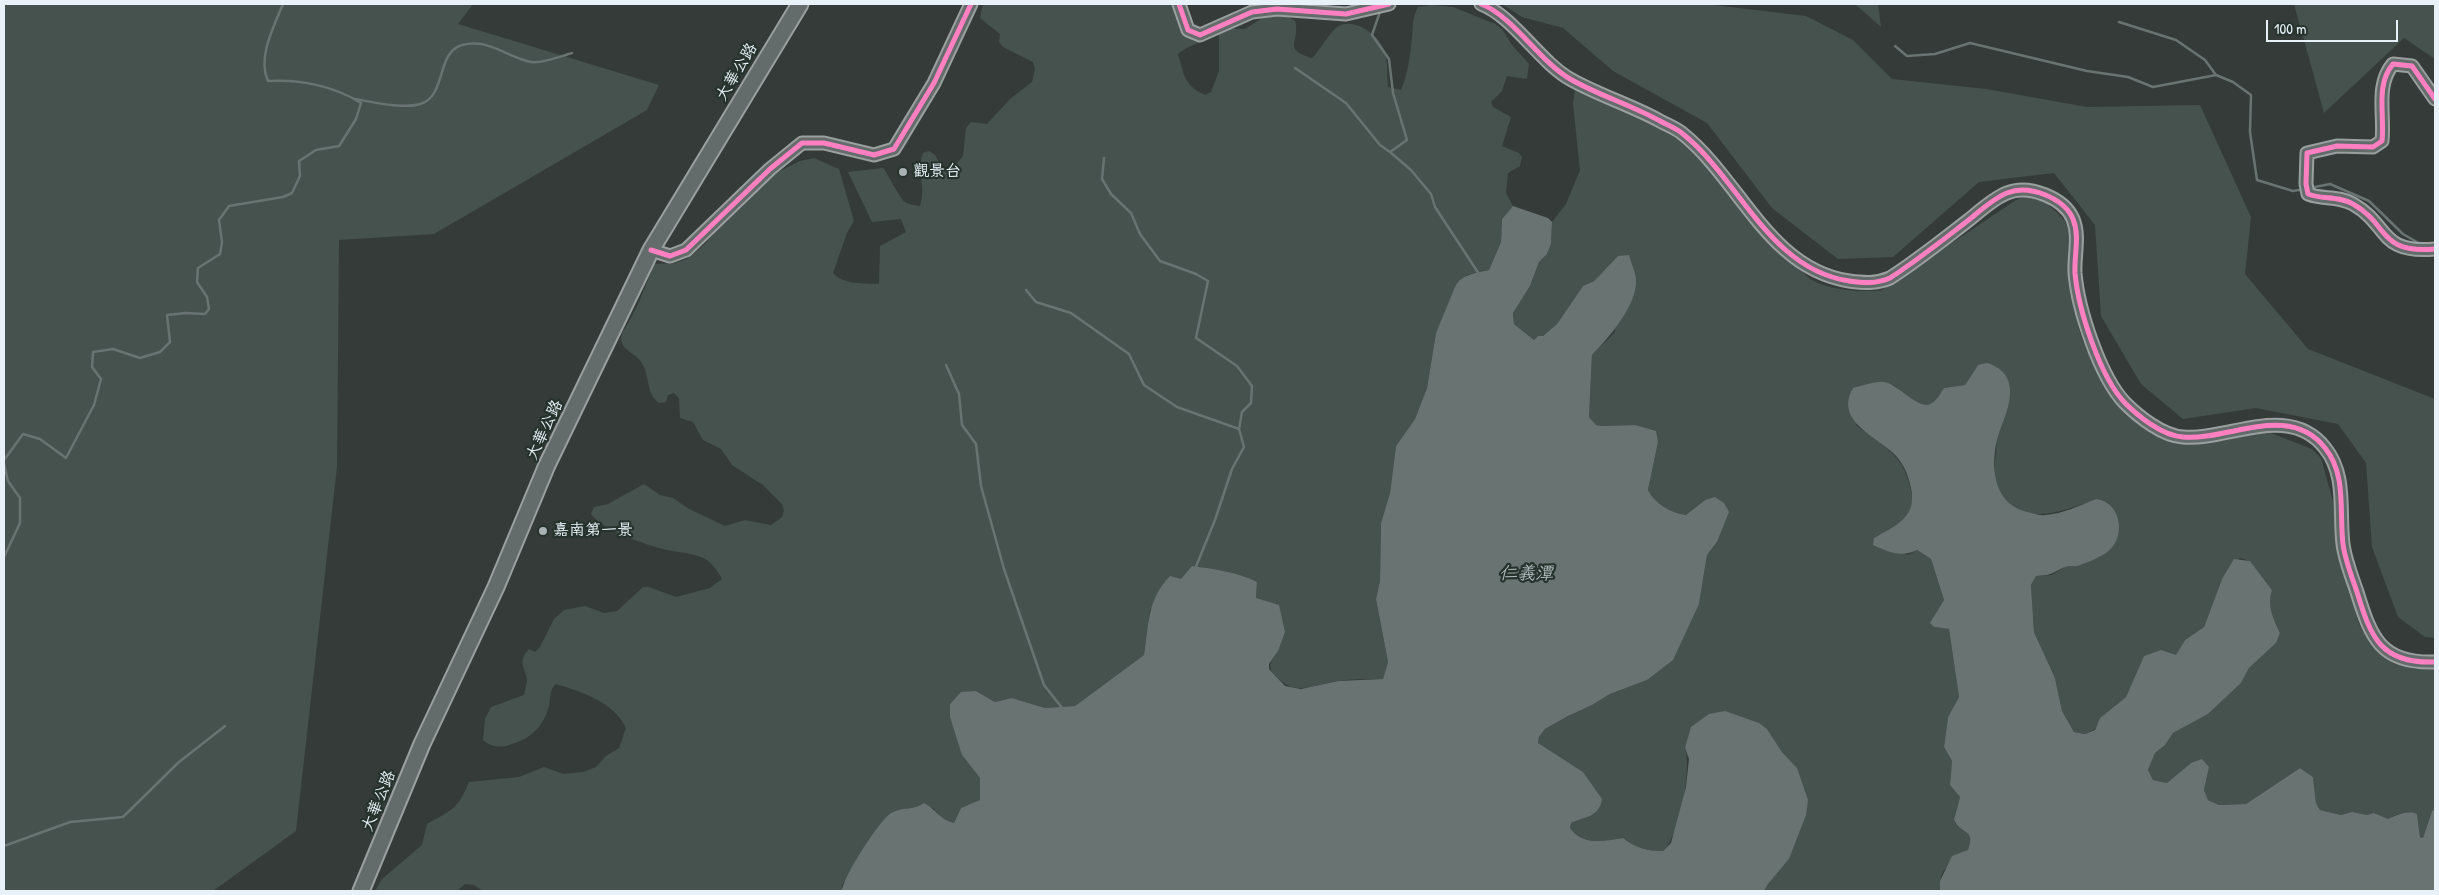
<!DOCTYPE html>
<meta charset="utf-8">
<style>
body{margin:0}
#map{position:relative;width:2439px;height:895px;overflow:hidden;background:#353b38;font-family:"Patrick Hand",sans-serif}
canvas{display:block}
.frame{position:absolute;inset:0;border:5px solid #e8f1f8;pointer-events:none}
.scale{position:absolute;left:2266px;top:20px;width:132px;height:22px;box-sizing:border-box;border:2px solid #e8f1f8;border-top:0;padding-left:6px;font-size:15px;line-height:18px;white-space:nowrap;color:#e8f1f8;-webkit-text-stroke:4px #26332d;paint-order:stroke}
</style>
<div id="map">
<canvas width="2439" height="895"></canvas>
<div class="frame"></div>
<div class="scale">100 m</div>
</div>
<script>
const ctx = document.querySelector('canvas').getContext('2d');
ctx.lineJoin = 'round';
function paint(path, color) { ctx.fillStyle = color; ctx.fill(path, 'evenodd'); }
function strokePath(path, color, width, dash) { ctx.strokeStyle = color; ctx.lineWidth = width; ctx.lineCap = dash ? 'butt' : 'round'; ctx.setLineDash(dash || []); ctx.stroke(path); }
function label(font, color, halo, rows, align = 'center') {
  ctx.font = font + ' "Patrick Hand","LXGW WenKai TC",sans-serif'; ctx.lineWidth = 4.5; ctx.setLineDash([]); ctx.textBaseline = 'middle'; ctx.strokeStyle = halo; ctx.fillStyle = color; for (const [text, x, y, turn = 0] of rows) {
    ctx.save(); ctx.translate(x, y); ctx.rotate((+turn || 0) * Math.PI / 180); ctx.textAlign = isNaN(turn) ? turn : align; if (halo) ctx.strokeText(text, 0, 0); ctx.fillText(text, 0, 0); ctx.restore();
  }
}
const green = new Path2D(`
 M4 4H473L458 24 659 85 647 110 434 234 339 240 337 467 296 831 213 891H4Z
 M983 4H1177C1178 31 1184 29 1207 39 1196 45 1187 46 1178 54 1184 74 1184 86 1205 95L1211 92 1219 71V32L1224 28 1245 29 1264 17 1278 11 1295 21C1301 42 1281 49 1312 58 1321 49 1327 36 1336 28 1352 15 1380 35 1385 52 1388 62 1387 76 1388 87L1401 90C1408 74 1410 56 1412 38 1414 25 1411 21 1418 7L1432 5 1453 7 1495 24 1502 29 1512 45 1529 64 1527 79 1507 76 1502 91 1491 102 1493 107 1511 117 1502 146 1519 153 1522 157 1520 166 1508 173 1506 193 1513 206 1502 219 1501 242 1489 270 1467 275 1436 333 1427 388 1415 419 1396 446 1390 493 1381 523 1380 581 1376 599 1388 662 1383 679C1368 679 1352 679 1337 681 1313 685 1294 697 1276 676 1266 666 1271 662 1278 651L1256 598 1257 582 1181 579 1150 610 1144 655 1075 706 1045 708 1012 698 995 702 976 691 962 755 980 778 981 800 961 808 954 823 944 821 933 808 920 806 893 812 842 885V891H483L474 885 465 884 457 891H375L382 879 422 845 427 824C452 810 458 809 469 782L519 777 544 767 563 774 583 772 596 767 606 756 619 748 626 728C614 702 582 692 556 684 549 690 551 697 549 706 543 728 530 739 509 745 500 748 491 747 483 740L485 719 491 707 524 695C525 690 527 683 527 679 524 666 518 661 529 649L535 652 540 647 554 619 564 610 585 606 604 613 617 611 643 587H649L676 597 710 588 722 579C718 571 709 559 701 557 690 553 678 552 667 550 646 545 604 531 591 514L594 507 608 504 644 484 660 495 673 498 689 509 725 526 745 520 771 525 782 517 784 511 782 504 763 485 732 465 721 449 703 440 693 422 680 418 679 398 674 393 668 395 666 402 659 403C646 393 650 379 643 365 639 355 625 352 622 343 619 336 624 330 627 325 639 305 646 285 654 264L674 263 687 259 704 245 741 201 768 177 800 161 814 158 839 169 854 221 847 233 833 273C844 285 864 283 879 284L880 246 906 232 901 219 872 222 848 172 883 168C888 174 900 199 905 202 909 205 915 205 920 206 927 184 915 174 923 153L929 151 935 155 942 167 948 169 954 167 963 156 966 128 971 122 987 124 1010 99 1032 82 1035 69 1033 62 1003 47 999 42 1000 34 980 18Z
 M1502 4H1705L1806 16 1853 40 1892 79 1986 89 2087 107 2200 105 2251 217 2245 274 2308 349 2435 399V638L2425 637 2398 617 2372 547 2366 463 2338 424 2256 408 2183 419 2141 384 2101 316 2095 225 2054 173 1979 182 1893 257 1838 259 1772 208 1707 123 1613 71 1563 28 1522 17Z
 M1855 4H1878L1881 27Z
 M2294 4H2435V59L2404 38 2324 113Z
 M1581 87 1675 135 1691 149 1794 264C1799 268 1804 274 1809 278 1825 290 1863 293 1882 290L2016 200C2037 190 2061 213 2071 230 2076 240 2072 281 2074 295 2075 308 2077 324 2081 336 2093 369 2144 430 2177 442L2268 432 2312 449 2321 458 2334 505 2337 533 2358 622 2369 640 2395 661 2414 669 2435 668V809L2432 811 2423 838 2420 837 2417 814H2398L2388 819 2374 813 2367 815 2352 812 2341 815 2320 810 2316 803 2313 777 2300 768 2246 804 2219 805 2208 800 2204 790 2209 767 2191 763 2167 783 2153 780 2148 770 2155 753 2165 745 2173 733 2208 714 2241 683 2249 668 2276 643 2280 633C2273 618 2267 606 2272 590L2250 561 2240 558 2222 579 2204 627 2185 640 2176 656H2144L2126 697 2100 718 2095 729 2085 734 2074 732 2062 711 2055 678 2034 632 2031 585 2036 576 2052 575 2066 566H2077L2096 499C2065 511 2012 532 1997 485 1991 469 1998 455 1996 440 1992 415 1984 390 1978 365L1965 385 1944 388C1941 392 1936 401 1932 404 1922 409 1901 391 1893 385L1856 425C1883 445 1905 456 1911 491 1914 503 1911 514 1901 522 1893 528 1883 533 1874 538L1908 555 1917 550 1931 559 1944 600 1934 627 1949 629 1959 697 1948 717 1944 747 1952 761 1950 785 1960 797 1954 821C1958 828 1968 830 1971 837 1977 852 1949 862 1943 872 1940 878 1940 884 1940 891H1764L1767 884 1789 859 1797 768 1782 752 1767 729 1685 748C1692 771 1680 835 1663 851 1647 851 1636 848 1623 838 1603 841 1584 846 1570 828L1571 823 1596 813 1583 772 1542 747 1538 743 1539 737 1545 729 1568 716 1592 705 1610 694 1647 680 1699 604 1707 555 1717 542 1705 500 1686 515C1671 513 1656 505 1648 490L1658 442 1635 425 1601 426 1596 425 1589 417 1592 355 1615 332 1618 256 1594 281 1583 286 1557 324 1543 336H1538L1534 340 1514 324 1513 313 1530 286 1539 262 1547 254 1551 244 1552 222 1566 204 1580 170 1573 104 1575 89Z`);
const water = new Path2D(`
 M1513 206 1548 218 1552 222 1551 244 1547 254 1539 262 1530 286 1513 313 1514 324 1534 340 1538 336H1543L1557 324 1583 286 1594 281 1618 256 1629 255C1631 263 1636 273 1636 281 1637 305 1608 339 1592 355L1589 417 1596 425 1601 426 1635 425 1656 431 1658 442 1648 490C1655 504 1671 513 1686 515L1705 500 1715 497 1724 503 1729 512 1717 542 1707 555 1699 604 1673 660 1647 680 1610 694 1592 705 1568 716 1545 729 1539 737 1538 743 1583 772 1602 799C1599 817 1587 816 1571 823L1570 828C1583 846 1603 841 1623 838 1636 848 1647 851 1663 851L1671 843 1686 787 1689 759 1685 748 1691 727 1709 714 1725 711 1759 723 1767 729 1782 752 1797 768 1808 800 1806 815 1789 859 1768 884 1764 891H842C843 877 879 821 891 813 901 807 915 810 924 803 936 809 940 820 954 823L961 808 980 800V778L962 755 950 717V704L961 692 976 691 995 702 1012 698 1045 708 1075 706 1144 655C1149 624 1147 600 1170 576L1181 579 1192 566C1214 569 1237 572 1257 582L1256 598 1279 605 1285 632 1278 651 1269 664V669L1285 686 1301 689 1338 681 1383 679 1388 662 1376 599 1380 581 1381 523 1390 493 1396 446 1415 419 1427 388 1436 333 1455 287C1461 274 1477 273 1489 270L1501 242 1502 219Z
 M1987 363C2001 367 2011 377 2010 393 2010 410 1999 428 1996 444 1991 472 1995 504 2027 512 2033 513 2039 516 2045 515 2063 514 2080 505 2096 499 2122 502 2127 539 2106 553 2098 558 2085 564 2077 566 2073 567 2069 565 2065 567 2051 573 2054 575 2036 576L2031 585 2034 632 2055 678 2062 711 2074 732 2085 734 2095 730 2100 718 2126 697 2144 656 2161 650 2176 655 2185 640 2204 627 2222 579 2234 559 2250 561 2272 590C2267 606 2273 618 2280 633L2276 643 2249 668 2241 683 2208 714 2173 733 2165 745 2155 753 2148 770 2153 780 2167 783 2191 763 2202 759 2209 767 2204 790 2208 800 2219 805 2246 804 2300 768 2313 777 2316 803 2320 810 2341 815 2352 812 2367 815 2374 813 2388 819C2397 815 2408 810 2417 814L2420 837 2423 838 2432 811 2435 809V891H1940V881L1952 856 1968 850C1976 828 1962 836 1954 820L1960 797 1950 785 1952 761 1944 747 1948 717 1959 697 1949 629 1934 627 1930 623 1944 600 1931 559 1917 550C1900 558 1889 552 1873 545L1874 538C1896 525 1917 518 1911 488 1908 474 1903 462 1892 452 1872 434 1835 420 1853 388 1862 386 1875 381 1884 382 1897 383 1920 412 1932 403 1937 400 1941 392 1944 388L1965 385 1978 365Z`);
const stream = new Path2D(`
 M1381 9 1372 35 1389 59 1393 93 1407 140 1390 152 1411 170 1431 194 1435 207 1479 274
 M2119 22 2176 40 2205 60 2216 75 2233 82 2251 95 2250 132 2257 180 2293 191 2305 189
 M1895 46 1907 56 1935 54 1970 43 2087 71 2128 77 2153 87 2216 75
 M1295 68 1346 103 1380 145 1390 152
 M355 99C372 102 406 110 423 103 446 93 437 52 462 45 489 38 506 57 531 62 542 64 561 56 572 53
 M1104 158 1102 179 1111 194 1131 213 1140 234 1160 261 1196 274 1208 281 1196 338 1237 366 1252 386 1251 403 1242 412 1239 429
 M2310 188 2330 184 2369 201 2403 234 2422 245
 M1026 290 1036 302 1071 313 1129 354 1144 385 1177 407 1239 429 1244 447 1232 469 1215 520 1195 569
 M946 365 959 394 962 425 976 444 981 486 1004 569 1044 685 1063 709
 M4 460 23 434 40 439 66 458 94 405 101 379 92 367 93 352 113 349 140 358 160 352 170 342 167 315 186 313 205 314 209 309 207 297 197 282 198 268 220 254 222 242 219 220 229 206 283 197 292 193 300 176 299 161 316 150 339 146 356 119 361 103C334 86 300 79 268 81 257 58 274 26 283 4
 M4 464 8 481 20 498V523L4 557
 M4 846 70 822 123 817 179 762 225 726`);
const street = new Path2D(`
 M1179 4 1188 30 1200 35 1252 12 1277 9 1346 14 1389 4
 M1481 4C1513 16 1539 61 1570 79 1598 95 1631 105 1660 121 1667 125 1676 128 1683 134 1740 180 1769 269 1849 281 1864 283 1876 284 1890 278 1918 260 1944 239 1970 219 1981 210 1994 198 2007 193 2029 184 2064 198 2073 219 2080 236 2074 255 2075 273 2078 309 2100 377 2125 403 2139 417 2163 436 2183 437 2228 441 2289 402 2325 448 2347 475 2339 511 2343 544 2345 560 2352 577 2357 592 2371 638 2381 664 2435 662
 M2435 99 2412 66 2393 64C2375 85 2385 116 2382 141L2373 147 2337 146 2307 153 2306 184 2308 194C2323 200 2337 195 2353 204 2390 225 2378 254 2435 249
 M651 250 670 256 686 250 770 169 802 143H824L874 155 894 149 934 83 971 4`);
const secondary = new Path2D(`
 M361 891 422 744 496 587 547 465 651 250 800 4`);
const cycleway = new Path2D(`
 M1179 4 1188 30 1200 35 1252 12 1277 9 1346 14 1389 4
 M1481 4C1513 16 1539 61 1570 79 1598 95 1631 105 1660 121 1667 125 1676 128 1683 134 1740 180 1769 269 1849 281 1864 283 1876 284 1890 278 1918 260 1944 239 1970 219 1981 210 1994 198 2007 193 2029 184 2064 198 2073 219 2080 236 2074 255 2075 273 2078 309 2100 377 2125 403 2139 417 2163 436 2183 437 2228 441 2289 402 2325 448 2347 475 2339 511 2343 544 2345 560 2352 577 2357 592 2371 638 2381 664 2435 662
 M2435 99 2412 66 2393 64C2375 85 2385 116 2382 141L2373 147 2337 146 2307 153 2306 184 2308 194C2323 200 2337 195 2353 204 2390 225 2378 254 2435 249
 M651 250 670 256 686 250 770 169 802 143H824L874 155 894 149 934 83 971 4`);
const markers = [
 [903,172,5,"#a9b1b5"],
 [543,531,5,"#a9b1b5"]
];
const streetNames = [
 ["大華公路",737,72,-59],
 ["大華公路",545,430,-65],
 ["大華公路",379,801,-68]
];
const poiNames = [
 ["觀景台",913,172],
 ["嘉南第一景",553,531]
];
const waterNames = [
 ["仁義潭",1526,574]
];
paint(green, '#46524e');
paint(water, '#687372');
strokePath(stream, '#687372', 2.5);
strokePath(street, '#9a9f9f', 15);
strokePath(secondary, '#9a9f9f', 19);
strokePath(street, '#646b6b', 11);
strokePath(secondary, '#646b6b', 15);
strokePath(cycleway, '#ff80c0', 5);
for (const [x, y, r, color] of markers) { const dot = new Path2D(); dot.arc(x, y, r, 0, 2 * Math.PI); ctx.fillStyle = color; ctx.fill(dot); strokePath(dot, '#26332d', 2); }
label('16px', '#e8f1f8', '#26332d', streetNames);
label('16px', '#e8f1f8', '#26332d', poiNames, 'left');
label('italic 18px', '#b1bbbe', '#26332d', waterNames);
</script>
